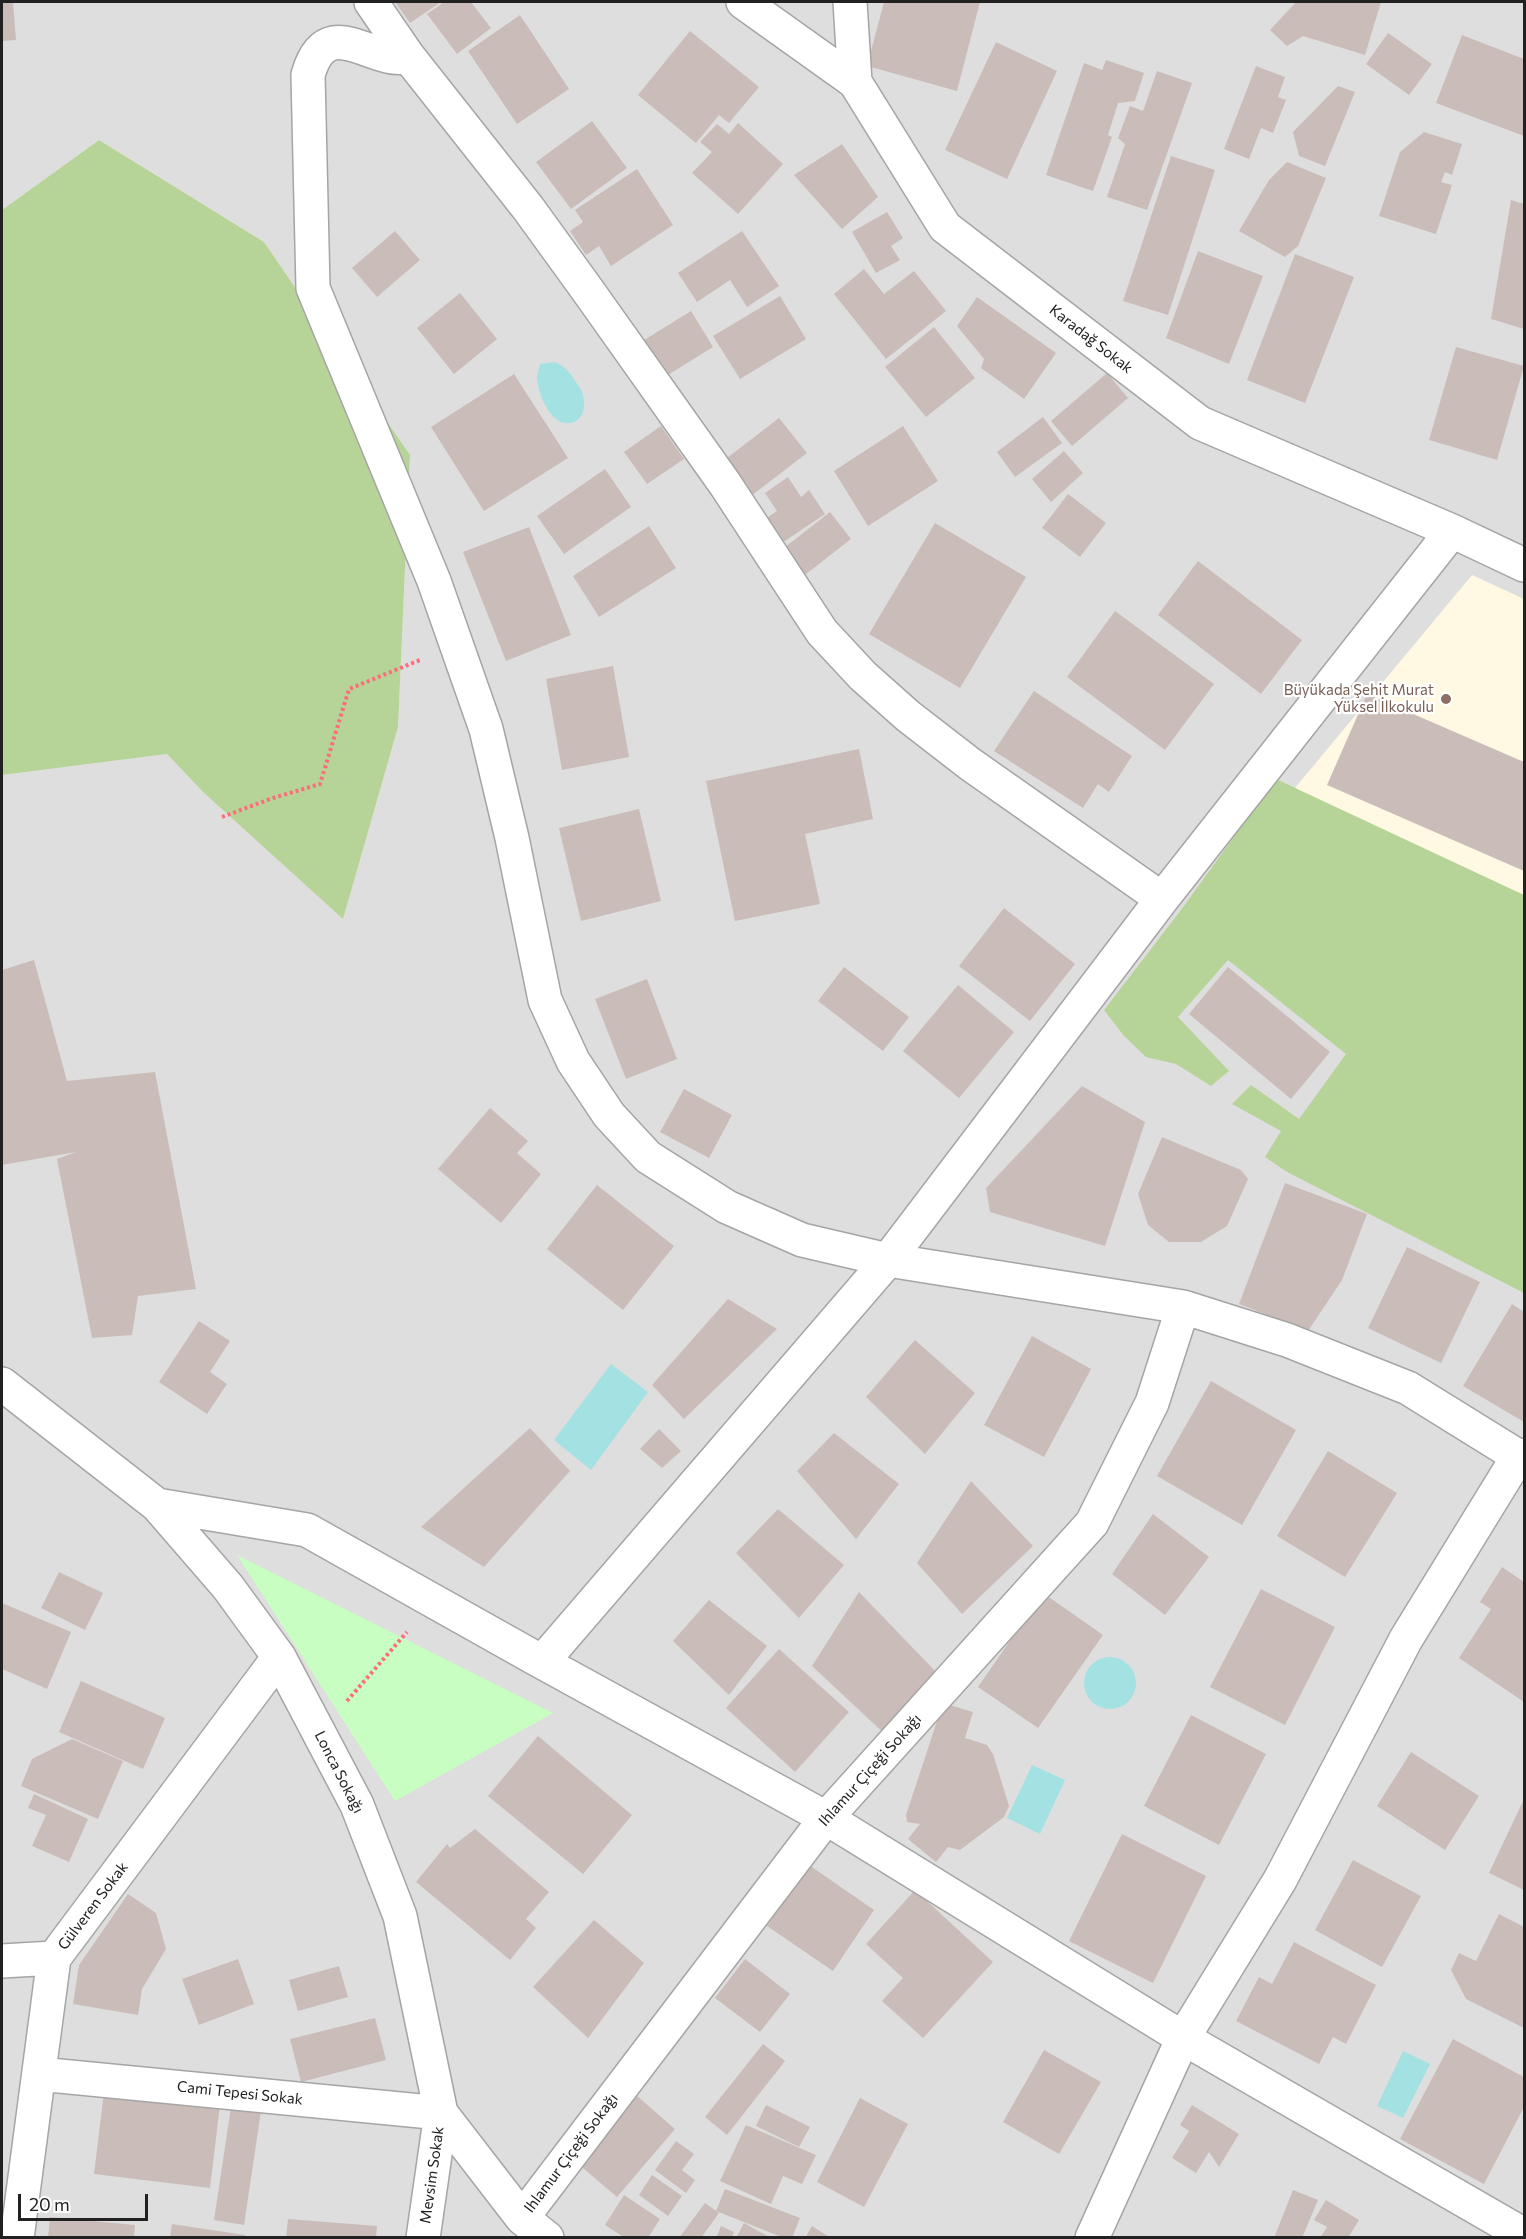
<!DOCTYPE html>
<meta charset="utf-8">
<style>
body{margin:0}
#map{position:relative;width:1526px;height:2239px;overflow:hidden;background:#f2ece7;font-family:Commissioner,sans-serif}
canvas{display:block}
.frame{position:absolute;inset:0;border:3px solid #212121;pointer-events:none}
.scale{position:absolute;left:18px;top:2194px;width:130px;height:27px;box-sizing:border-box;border:3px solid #212121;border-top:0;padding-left:8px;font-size:18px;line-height:21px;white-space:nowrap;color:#212121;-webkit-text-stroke:4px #fff;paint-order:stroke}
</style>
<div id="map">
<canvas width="1526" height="2239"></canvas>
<div class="frame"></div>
<div class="scale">20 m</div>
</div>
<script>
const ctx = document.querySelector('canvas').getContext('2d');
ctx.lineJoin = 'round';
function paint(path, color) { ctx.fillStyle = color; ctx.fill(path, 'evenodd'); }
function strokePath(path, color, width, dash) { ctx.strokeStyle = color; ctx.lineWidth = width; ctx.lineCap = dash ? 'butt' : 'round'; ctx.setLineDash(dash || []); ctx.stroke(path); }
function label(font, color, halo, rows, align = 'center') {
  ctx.font = font + ' Commissioner,sans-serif'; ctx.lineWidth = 4.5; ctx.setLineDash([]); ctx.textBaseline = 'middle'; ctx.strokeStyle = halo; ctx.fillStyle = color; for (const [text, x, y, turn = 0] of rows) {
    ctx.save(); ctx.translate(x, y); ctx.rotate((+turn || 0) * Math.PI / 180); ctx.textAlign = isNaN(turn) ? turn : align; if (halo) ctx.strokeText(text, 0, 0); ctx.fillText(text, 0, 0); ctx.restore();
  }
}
const residential = new Path2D(`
 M2 2H1524V2237H2V775L167 754 203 792 343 918 398 727 410 455 264 242 99 140 2 210Z`);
const education = new Path2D(`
 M1472 575 1524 599V912L1285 800Z`);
const forest = new Path2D(`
 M99 140 264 242 410 455 398 727 343 919 203 792 167 754 2 775V210Z
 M1276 779 1524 895V1293L1287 1172 1265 1157 1281 1131 1232 1104 1251 1085 1299 1119 1346 1054 1228 960 1178 1017 1229 1071 1211 1086 1176 1064 1146 1057 1124 1036 1104 1010 1181 910Z`);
const park = new Path2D(`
 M237 1555 553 1713 395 1801Z`);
const water = new Path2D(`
 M555 362C569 369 571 375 580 388 590 405 582 429 561 422 547 416 538 392 537 378 537 374 539 369 540 364Z
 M611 1364 648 1392 591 1470 554 1440Z
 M1084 1683a26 26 0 1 1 52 0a26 26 0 1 1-52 0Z
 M1032 1765 1065 1780 1040 1834 1007 1818Z
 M1403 2051 1430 2064 1403 2118 1377 2106Z`);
const building = new Path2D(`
 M2 2H13L16 40 2 41Z
 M395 2H441L410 23Z
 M444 2H471L491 28 457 54 427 14Z
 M884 2H980L957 91 867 66Z
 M1296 2H1381L1365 55 1303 36 1287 46 1270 30Z
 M520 15 569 89 517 124 468 51Z
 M690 31 759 87 729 123 719 115 696 143 638 95Z
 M1388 33 1432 64 1409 95 1366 64Z
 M1462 35 1524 59V136L1436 103Z
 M996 42 1057 71 1007 179 945 150Z
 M1106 60 1144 73 1135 101 1118 103 1108 135 1112 137 1093 191 1046 175 1084 63 1102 70Z
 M1256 66 1285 77 1278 97 1286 100 1273 133 1261 128 1249 159 1224 149Z
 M1157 71 1192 83 1147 210 1107 197 1125 144 1118 138 1130 106 1143 111Z
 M1338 86 1355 92 1325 166 1299 156 1293 132Z
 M592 121 627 168 571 209 536 162Z
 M738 123 783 164 738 214 692 173 712 152 700 142 717 124 729 134Z
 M1424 132 1462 144 1452 175 1445 172 1441 182 1452 185 1436 234 1379 216 1400 152Z
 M842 144 878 197 842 229 794 175Z
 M1171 156 1215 170 1168 315 1123 301Z
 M1287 162 1326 178 1298 246 1285 257 1239 231 1269 180Z
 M637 169 673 225 611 266 599 246 586 255 570 231 583 222 575 210Z
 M1511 200 1524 204V329L1491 319Z
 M887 212 903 238 891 246 900 260 876 273 852 232Z
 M395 231 420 260 377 297 352 268Z
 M742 231 779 286 747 307 730 280 697 302 678 273Z
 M1198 251 1263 276 1229 364 1166 338Z
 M1295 254 1354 277 1305 403 1247 380Z
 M864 269 884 294 914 271 946 311 886 359 834 294Z
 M460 293 497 339 454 374 417 328Z
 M780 296 806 339 740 379 713 336Z
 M977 297 1056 353 1024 399 981 368 984 359 957 326Z
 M691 311 713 347 663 378 641 342Z
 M934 327 975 378 926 417 885 367Z
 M1456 347 1524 366 1497 460 1429 440Z
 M1107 373 1128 398 1072 446 1051 421Z
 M514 374 568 458 484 511 431 427Z
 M1043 417 1062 443 1015 477 997 452Z
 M779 418 807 453 751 496 723 461Z
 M661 426 684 459 647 484 624 452Z
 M903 426 938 481 868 526 834 471Z
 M1064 451 1083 473 1051 502 1032 479Z
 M605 469 631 507 564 554 537 516Z
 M788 477 801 497 809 490 825 514 779 545 762 521 777 511 765 493Z
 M1068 494 1106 523 1080 557 1042 528Z
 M830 512 851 539 801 578 780 551Z
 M935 523 1026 577 960 688 869 634Z
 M649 526 676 568 599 617 573 576Z
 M529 527 571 635 506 661 463 552Z
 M1198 561 1302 640 1261 694 1158 615Z
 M1115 611 1214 684 1165 750 1067 677Z
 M613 666 629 757 562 770 546 679Z
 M1034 691 1132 756 1109 792 1098 784 1083 808 994 751Z
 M1367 694 1524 762V871L1327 785Z
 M859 749 873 819 805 834 820 904 735 921 706 781Z
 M639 809 661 901 581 921 559 828Z
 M1004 908 1075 964 1030 1021 959 966Z
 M34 960 67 1081 155 1072 196 1289 138 1296 132 1335 92 1338 57 1159 76 1152 2 1165V970Z
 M844 967 909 1017 883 1051 818 1001Z
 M1228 967 1330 1052 1291 1099 1189 1014Z
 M647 979 677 1059 626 1079 595 999Z
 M958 985 1014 1032 959 1098 903 1051Z
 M1082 1086 1145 1122 1105 1246 990 1212 986 1188Z
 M684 1089 732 1115 709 1158 660 1132Z
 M490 1108 528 1141 517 1153 541 1174 501 1223 438 1169Z
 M1162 1137 1241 1170 1248 1179 1227 1226 1201 1242H1169L1148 1225 1138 1194Z
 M1285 1183 1367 1214 1342 1280 1308 1331 1239 1304Z
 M597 1185 674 1246 623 1310 547 1249Z
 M1407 1247 1480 1282 1441 1363 1368 1328Z
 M728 1299 777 1329 684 1419 652 1385Z
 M1512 1304 1524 1312V1422L1463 1386Z
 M199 1321 230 1341 210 1372 227 1384 207 1414 159 1382Z
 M1032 1336 1091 1369 1044 1457 984 1425Z
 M915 1340 975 1393 925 1454 866 1397Z
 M1211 1381 1296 1430 1242 1525 1157 1476Z
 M530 1428 570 1471 484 1567 421 1527Z
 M659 1429 681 1451 662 1468 640 1449Z
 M834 1433 899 1484 856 1539 797 1471Z
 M1328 1451 1397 1493 1345 1577 1277 1536Z
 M971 1481 1033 1546 962 1614 917 1563Z
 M778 1509 844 1565 799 1618 736 1553Z
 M1153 1514 1209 1557 1165 1615 1112 1574Z
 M1502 1567 1524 1582V1702L1459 1658 1491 1609 1480 1602Z
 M59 1572 103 1593 85 1630 41 1608Z
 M1261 1589 1335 1627 1285 1725 1210 1687Z
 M859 1592 938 1674 888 1737 812 1666Z
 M1043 1593 1103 1635 1038 1728 978 1687Z
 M709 1600 767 1646 729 1695 673 1641Z
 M2 1603 71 1632 47 1689 2 1669Z
 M779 1649 849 1712 795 1772 726 1708Z
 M81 1681 165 1718 143 1769 59 1732Z
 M943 1703 973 1712 965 1738 987 1745 993 1754 1009 1806 1004 1817 960 1850 948 1847 936 1862 908 1839 920 1824 907 1822 906 1815Z
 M1191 1715 1266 1754 1219 1845 1144 1806Z
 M538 1736 632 1815 583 1874 488 1796Z
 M72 1739 123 1761 98 1819 21 1786 32 1759Z
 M1411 1752 1479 1796 1445 1850 1377 1806Z
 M34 1794 88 1819 69 1862 32 1846 46 1815 28 1808Z
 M1524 1799V1890L1489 1873Z
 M475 1829 549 1892 526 1919 536 1928 510 1960 416 1882 447 1844 450 1848Z
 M1122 1834 1206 1876 1153 1983 1069 1941Z
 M1353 1860 1421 1896 1382 1967 1315 1930Z
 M809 1865 874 1910 833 1971 767 1926Z
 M915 1890 993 1962 923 2038 882 2001 903 1978 866 1944Z
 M128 1894 156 1913 166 1949 142 1989 138 2015 73 2004 79 1965Z
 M1499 1914 1524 1927V2028L1466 1999 1451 1970 1459 1953 1476 1961Z
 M594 1920 644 1963 588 2038 533 1987Z
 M1294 1942 1376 1985 1346 2044 1333 2037 1319 2064 1236 2021 1259 1977 1272 1984Z
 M238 1959 254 2004 199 2025 182 1979Z
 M745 1959 790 1994 760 2032 715 1998Z
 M339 1966 348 1997 298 2011 289 1980Z
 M375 2018 386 2060 301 2082 290 2039Z
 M1453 2039 1524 2077V2107L1484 2184 1400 2139Z
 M763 2044 785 2061 727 2135 705 2117Z
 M1044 2050 1101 2082 1059 2154 1003 2122Z
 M104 2092 220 2105 210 2188 94 2174Z
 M636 2095 675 2129 617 2197 577 2163Z
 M860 2098 908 2124 864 2207 817 2182Z
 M766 2105 810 2127 799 2147 756 2126Z
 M1192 2105 1239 2134 1219 2167 1209 2152 1196 2173 1172 2158 1189 2131 1180 2125Z
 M231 2107 261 2111 244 2225 214 2220Z
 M746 2125 816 2155 802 2184 783 2176 771 2204 720 2181Z
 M676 2141 694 2154 682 2170 695 2180 686 2193 655 2170Z
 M652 2175 682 2196 668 2216 639 2195Z
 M725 2189 800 2218 792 2238H784L716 2211Z
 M1293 2190 1318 2200 1302 2238H1274Z
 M624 2195 660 2219 648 2238H625L605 2225Z
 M1326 2200 1359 2220 1348 2238H1320L1327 2227 1314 2220Z
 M705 2203 719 2213 701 2238H679Z
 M50 2217 135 2225 134 2238H48Z
 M288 2219 377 2226 376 2238H286Z
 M744 2223 771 2238H736Z
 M172 2224 245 2235V2238H170Z
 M721 2226 734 2232 732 2238H716Z
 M812 2226 831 2238H805Z`);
const path = new Path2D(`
 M222 817 273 798 320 784 349 689 420 660
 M347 1701 407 1632`);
const minor = new Path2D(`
 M371 2 408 56 528 208 586 288 725 484 822 632 863 676 908 716 970 764 1162 899
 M743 2 855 82 945 227 1200 423 1452 531 1524 565
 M850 2 855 82
 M408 56C374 67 327 8 308 75L313 288 434 581 486 729 512 838 545 1000 573 1061 609 1115 648 1157 727 1207 802 1240 888 1260 1183 1307 1287 1340 1408 1388 1524 1460
 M1452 531 1162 899 888 1260 542 1662 826 1818 1183 2038 1524 2235
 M2 1384 157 1505 228 1587 279 1657 357 1805 400 1916 441 2113 522 2218 547 2238
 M157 1505 307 1530 542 1662
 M2 1961 54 1958
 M39 2074 441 2113 423 2238
 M522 2218 826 1818 1092 1523 1152 1403 1183 1307
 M17 2238 54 1958 279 1657
 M1092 2238 1183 2038 1280 1880 1406 1639 1519 1455`);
const markers = [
 [1446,699,6,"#8d6e63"]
];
const streetNames = [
 ["Karadağ Sokak",1091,339,38],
 ["Ihlamur Çiçeği Sokağı",870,1770,-48],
 ["Lonca Sokağı",339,1772,63],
 ["Gülveren Sokak",93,1906,-53],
 ["Cami Tepesi Sokak",240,2093,6],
 ["Ihlamur Çiçeği Sokağı",571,2153,-53],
 ["Mevsim Sokak",432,2175,-82]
];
const educationNames = [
 ["Büyükada Şehit Murat",1434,690],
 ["Yüksel İlkokulu",1434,707]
];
paint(residential, '#dfdede');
paint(education, '#fff9e3');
paint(forest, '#b6d498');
paint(park, '#c9fec2');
paint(water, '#a4e1e2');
paint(building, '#cabdb9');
strokePath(minor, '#a5a5a5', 36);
strokePath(path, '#ff6b7a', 4, [3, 3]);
strokePath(minor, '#fff', 33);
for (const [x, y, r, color] of markers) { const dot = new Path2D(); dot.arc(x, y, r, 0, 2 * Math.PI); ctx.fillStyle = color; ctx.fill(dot); strokePath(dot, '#fff', 2); }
label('15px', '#212121', '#fff', streetNames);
label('15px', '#785e54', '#fff', educationNames, 'right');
</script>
